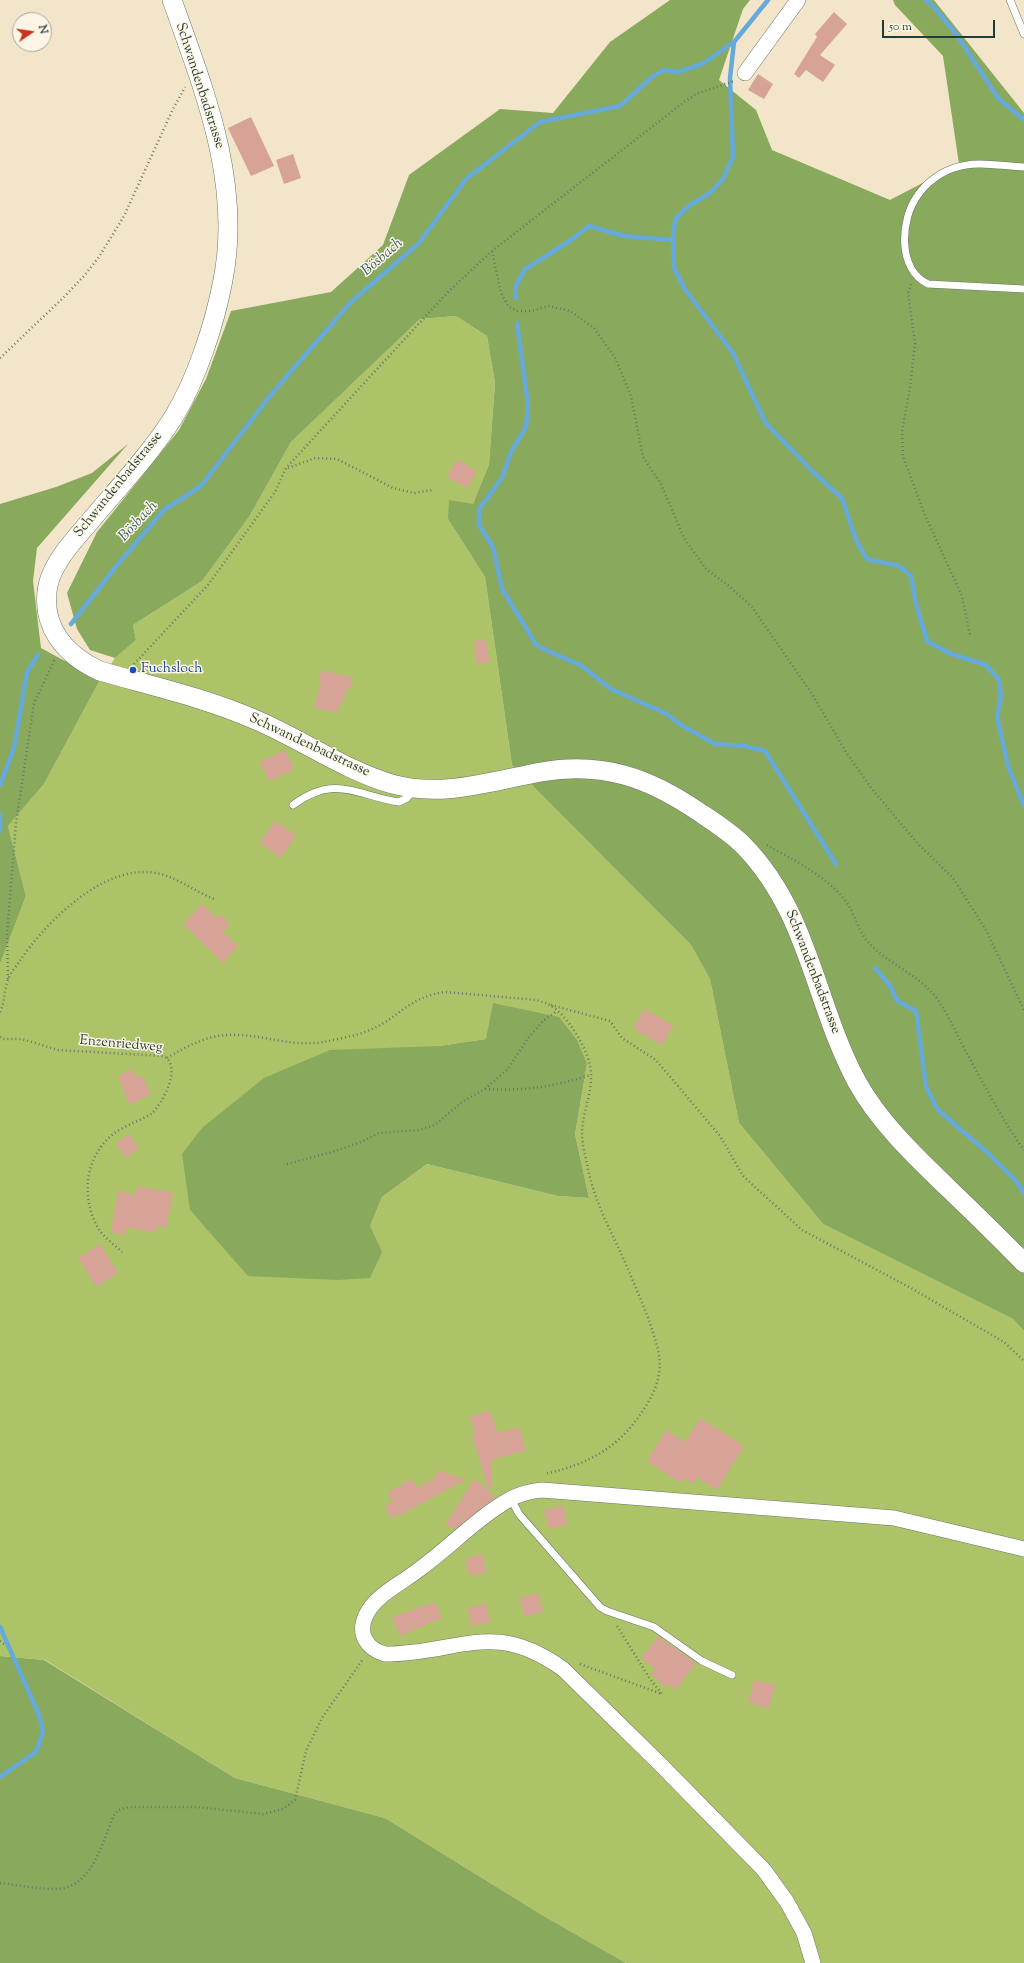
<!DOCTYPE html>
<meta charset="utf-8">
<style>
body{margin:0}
#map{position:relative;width:1024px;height:1963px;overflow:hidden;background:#f2e5c9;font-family:"Sorts Mill Goudy",serif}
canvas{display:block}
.north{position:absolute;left:12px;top:12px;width:40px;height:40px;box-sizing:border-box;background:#fcf5e5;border:1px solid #a4ab9e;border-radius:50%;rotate:77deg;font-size:11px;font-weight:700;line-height:16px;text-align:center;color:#1f3d34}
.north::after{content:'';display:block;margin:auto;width:14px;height:18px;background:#c8321e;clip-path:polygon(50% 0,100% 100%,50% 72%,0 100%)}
.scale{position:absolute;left:882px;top:20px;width:113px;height:18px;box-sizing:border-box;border:2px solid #1f3d34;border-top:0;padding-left:5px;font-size:12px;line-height:14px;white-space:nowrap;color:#1f3d34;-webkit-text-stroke:3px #fcf5e5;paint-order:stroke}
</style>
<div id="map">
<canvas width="1024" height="1963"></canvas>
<div class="north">N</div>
<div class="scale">50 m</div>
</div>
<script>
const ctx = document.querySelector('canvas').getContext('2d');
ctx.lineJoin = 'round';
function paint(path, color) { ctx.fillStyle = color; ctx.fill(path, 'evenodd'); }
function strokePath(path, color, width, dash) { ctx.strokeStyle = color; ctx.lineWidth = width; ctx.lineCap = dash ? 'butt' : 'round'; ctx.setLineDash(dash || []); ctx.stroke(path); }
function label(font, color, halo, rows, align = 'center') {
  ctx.font = font + ' "Sorts Mill Goudy",serif'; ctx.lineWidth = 3; ctx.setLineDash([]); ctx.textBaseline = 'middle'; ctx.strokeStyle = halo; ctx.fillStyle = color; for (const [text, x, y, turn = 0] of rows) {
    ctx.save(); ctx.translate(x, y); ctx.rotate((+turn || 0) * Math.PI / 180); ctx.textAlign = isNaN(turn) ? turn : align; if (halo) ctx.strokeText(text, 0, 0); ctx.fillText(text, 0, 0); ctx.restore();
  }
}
const green = new Path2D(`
 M456 316 487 336 495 383 489 464 473 504 448 519 485 577 512 765 691 945 710 979 739 1123 823 1224 1013 1319 1024 1331V1963H626L542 1915 385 1818 235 1778 45 1660 0 1656V964L26 896 8 826 44 784 100 680 115 658 136 640 133 625 202 581 249 517 291 442 420 319ZM486 1039 587 1064 575 1134 589 1198 558 1196 427 1164 382 1197 370 1226 218 1240 190 1210 439 1046Z`);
const forest = new Path2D(`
 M670 0H750L743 9 719 80 756 110 772 150 890 200 959 164 943 56 895 5 893 0H934L1024 113V1331L1013 1319 823 1224 739 1123 710 979 691 945 512 765 485 577 448 519 449 500 473 504 489 464 495 383 487 336 456 316 420 319 291 442 249 517 202 581 133 625 136 640 115 658 90 650 77 629 67 593 97 532 179 430 206 379 231 311 331 292 383 245 409 175 500 109 553 113 610 42Z
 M128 444 37 548 33 581 41 648 100 680 44 784 8 826 26 896 0 964V504L56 487 92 473Z
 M493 1003 559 1017 577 1040 587 1064 575 1134 589 1198 558 1196 427 1164 382 1197 370 1226 382 1252 370 1278 338 1280 248 1276 190 1210 182 1154 202 1128 264 1078 330 1050 439 1046 486 1039Z
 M0 1656 44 1660 235 1778 385 1818 542 1915 626 1963H0Z`);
const stream = new Path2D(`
 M926 0 933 6 956 34 998 98 1024 120
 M734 42 730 78 733 157 723 179 710 193 690 205 676 218 673 233 674 268 684 288 733 353 765 422 813 472 842 498 856 540 867 559 899 566 911 576 916 604 927 641 949 653 986 665 999 680 1001 696 997 717 1008 766 1024 806
 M516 298 515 288 524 270 571 240 589 226 624 236 673 240
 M517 323 528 405 526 427 511 452 502 478 479 509V525L493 547 502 589 537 646 582 666 611 689 667 714 681 725 715 744 745 746 765 751 836 864
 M71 624 118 564 164 510 201 486 269 397 350 303 419 243 466 179 540 122 620 106 653 76 664 70 678 72 702 64 734 42 768 0
 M0 785 14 748 27 672 38 655
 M0 815V831
 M875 968 891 987 897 1001 916 1011 926 1086 937 1109 989 1154 1015 1180 1024 1193
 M0 1627 39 1715 43 1732 36 1752 0 1777`);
const building = new Path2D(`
 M834 12 847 24 820 55 835 65 823 82 806 70 799 78 794 74 817 37 815 34Z
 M758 74 773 84 764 99 748 90Z
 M251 117 274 166 251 176 228 128Z
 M293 154 301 178 284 184 276 160Z
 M457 459 477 471 467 488 447 477Z
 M486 640 489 662 476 664 474 641Z
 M321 670 353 678 350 689 347 688 343 702H340L337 713 314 707 321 682 319 681Z
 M285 750 294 769 269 781 260 762Z
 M275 821 296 835 281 858 260 843Z
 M202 904 216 918 220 914 230 925 223 932 238 946 223 963 183 924Z
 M644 1009 673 1025 662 1045 633 1029Z
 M132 1069 137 1078 142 1075 151 1094 129 1105 118 1076Z
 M129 1134 139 1148 126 1158 116 1144Z
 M137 1186 173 1193 166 1228 157 1226 156 1233 127 1227 125 1235 111 1232 118 1191 136 1195Z
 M100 1244 118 1273 96 1287 78 1258Z
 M490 1410 497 1433 519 1427 526 1450 491 1460 492 1488 488 1489 472 1435 475 1434 470 1417Z
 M700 1418 744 1446 717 1490 697 1477 693 1484 683 1478 680 1483 647 1461 666 1430 685 1442Z
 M438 1470 465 1480 400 1515 399 1514 391 1518 385 1506 392 1501 388 1492 412 1479 417 1488 435 1478Z
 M474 1479 484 1486 495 1498 455 1529 445 1525Z
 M563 1505 568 1524 549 1529 544 1510Z
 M482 1554 487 1572 470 1576 465 1559Z
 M538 1593 543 1611 525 1617 519 1598Z
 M435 1602 442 1618 400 1636 392 1617Z
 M486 1603 490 1622 472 1626 468 1608Z
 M658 1636 696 1663 676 1690 667 1684 665 1687 651 1674 655 1669 641 1658Z
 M754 1680 775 1685 769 1708 748 1703Z`);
const path = new Path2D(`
 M492 251 501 293 508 306 517 311H531L549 306 570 311 594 328 615 358 631 396 643 457 661 484 684 538 706 569 729 586 752 607 812 694 846 752 872 789 919 845 953 878 986 930 1024 1010
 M911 284 908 293 915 344 910 387 902 432 903 456 924 513 962 596 970 635
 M0 358 62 299 84 276 99 257 124 216 173 109 185 87
 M288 468 315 458 337 459 393 488 414 493 432 490
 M134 664 208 585 275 492 286 468 448 292 492 251 684 102 696 94 734 81
 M767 845C795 861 831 878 849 906 855 917 859 931 867 941 886 963 916 973 935 996 947 1012 954 1029 963 1046 982 1081 1001 1118 1024 1150
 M8 979 7 935 16 823 34 703 55 659
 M551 1005 610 1021 622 1038 656 1060 720 1136 743 1176 802 1230 909 1287 1004 1342 1024 1361
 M0 1012C5 1002 4 990 8 980 10 973 16 967 19 962 45 923 104 863 156 873 177 877 194 891 214 899
 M0 1037 3 1039H22L58 1050 163 1056C183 1065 163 1104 151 1114 142 1120 126 1125 116 1132 85 1154 80 1196 98 1228 103 1237 115 1245 122 1252
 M167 1058C189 1045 211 1033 238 1035 267 1036 293 1047 323 1042 338 1039 356 1036 370 1030 399 1018 408 997 445 992L537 1000C541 1002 545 1002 548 1004 567 1013 591 1053 591 1074 592 1094 582 1114 582 1134 582 1145 586 1158 588 1169 594 1198 607 1224 620 1251 630 1274 641 1299 650 1323 655 1339 662 1356 659 1373 657 1390 647 1405 637 1419 614 1451 582 1466 544 1474
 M485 1089C526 1091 552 1087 591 1075
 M287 1164 332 1152 361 1142 379 1133 418 1130 435 1125 462 1102 485 1089 508 1069 528 1038 543 1021 557 1011
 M0 1641 5 1645
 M580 1664 662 1694 650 1679 617 1626
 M0 1883C18 1885 37 1889 55 1889 92 1889 102 1843 113 1817L118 1810 129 1807H197L263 1814 283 1809 295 1800 306 1751 322 1718 363 1659`);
const service = new Path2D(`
 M1010 0 1024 34
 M1024 167C1000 166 977 160 954 168 941 172 926 183 918 195 900 219 897 269 928 284L1024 289
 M293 805C335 774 355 795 399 802L407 798 414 789
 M511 1499 519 1514 600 1607 607 1611 654 1627 702 1661 732 1675`);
const minor = new Path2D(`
 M745 73 798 0
 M813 1963 804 1933 787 1902 764 1870 660 1764 563 1669C492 1618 459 1654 385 1654 367 1649 357 1634 366 1615 376 1594 404 1582 421 1568 451 1546 477 1518 510 1499 520 1494 531 1491 542 1490L894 1518 1024 1549`);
const tertiary = new Path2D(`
 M172 0C204 90 242 182 223 280 215 323 196 381 173 418 150 454 120 486 92 519 76 538 54 560 48 585 40 626 65 655 100 671 152 686 206 698 256 720 301 739 344 770 392 784 442 798 492 781 541 772 603 761 649 778 699 812 714 822 730 832 743 845 809 912 814 1002 857 1082 879 1122 914 1155 947 1187 973 1212 999 1237 1024 1263`);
const markers = [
 [133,670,4,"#1a4fb4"]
];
const streetNames = [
 ["Schwandenbadstrasse",199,86,72],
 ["Schwandenbadstrasse",119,485,-51],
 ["Schwandenbadstrasse",309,746,25],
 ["Schwandenbadstrasse",812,972,69],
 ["Enzenriedweg",121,1045,5]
];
const transitNames = [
 ["Fuchsloch",141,670]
];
const waterNames = [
 ["Bösbach",383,258,-41],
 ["Bösbach",139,522,-47]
];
paint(green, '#acc368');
paint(forest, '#89a95c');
strokePath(stream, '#66a9db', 4.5);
paint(building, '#d6a396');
strokePath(service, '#697868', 8);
strokePath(minor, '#697868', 16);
strokePath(tertiary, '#697868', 20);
strokePath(path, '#697868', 2.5, [1, 3]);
strokePath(service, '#fff', 7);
strokePath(minor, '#fff', 15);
strokePath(tertiary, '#fff', 19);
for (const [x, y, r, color] of markers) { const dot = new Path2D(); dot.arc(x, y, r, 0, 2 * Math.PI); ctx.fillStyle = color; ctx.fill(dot); strokePath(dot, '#fcf5e5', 1.5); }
label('14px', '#1f3d34', '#fcf5e5', streetNames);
label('14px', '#164399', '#fcf5e5', transitNames, 'left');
label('italic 15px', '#345d66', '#fcf5e5', waterNames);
</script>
